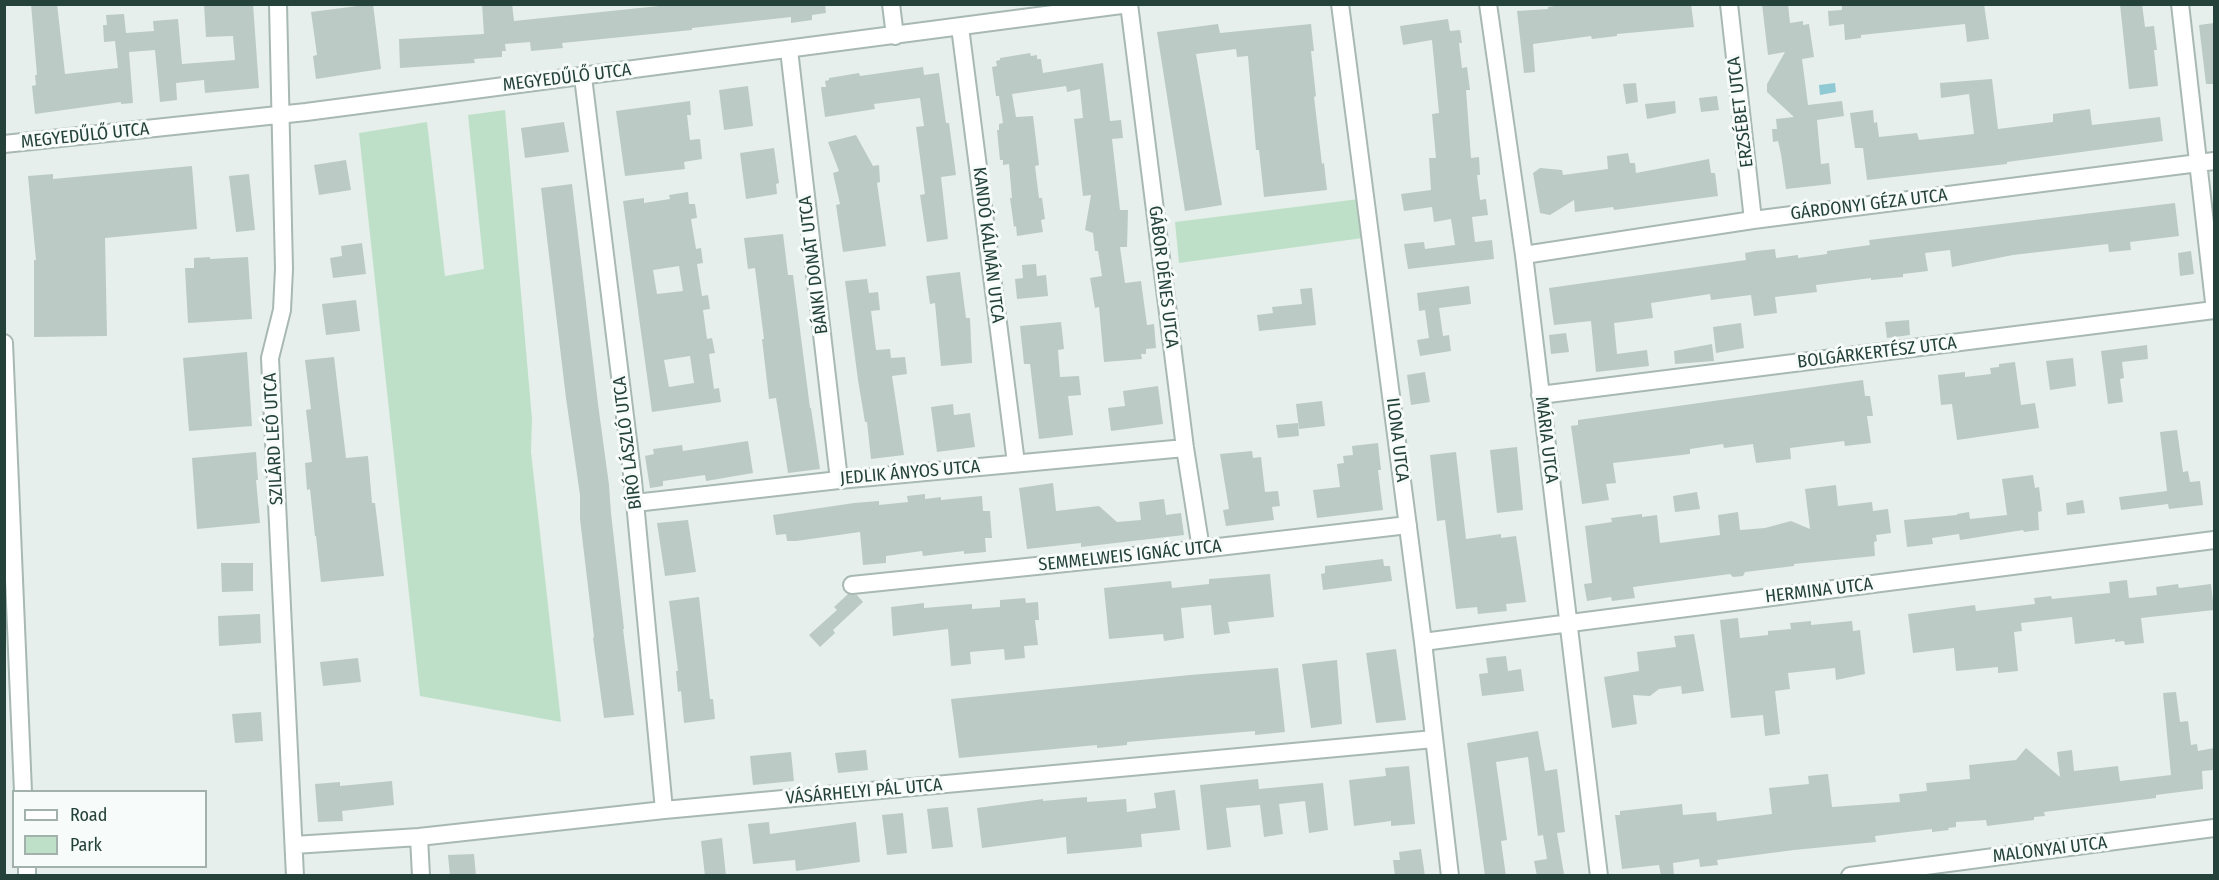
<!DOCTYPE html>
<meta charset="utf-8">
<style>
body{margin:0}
#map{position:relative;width:2219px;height:880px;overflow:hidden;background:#e6efeb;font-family:"Fira Sans Condensed",sans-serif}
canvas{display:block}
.frame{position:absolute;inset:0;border:6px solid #24423a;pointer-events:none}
.legend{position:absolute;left:12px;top:790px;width:195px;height:78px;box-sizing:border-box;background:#f7fbf9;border:2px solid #a3b1ad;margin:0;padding:8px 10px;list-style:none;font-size:18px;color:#24423a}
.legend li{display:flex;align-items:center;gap:12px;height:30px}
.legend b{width:30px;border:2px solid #a3b1ad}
</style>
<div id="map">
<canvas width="2219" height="880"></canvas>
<div class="frame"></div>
<ul class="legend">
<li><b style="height:8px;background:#fff"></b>Road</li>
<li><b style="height:16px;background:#bfe0c8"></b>Park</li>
</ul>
</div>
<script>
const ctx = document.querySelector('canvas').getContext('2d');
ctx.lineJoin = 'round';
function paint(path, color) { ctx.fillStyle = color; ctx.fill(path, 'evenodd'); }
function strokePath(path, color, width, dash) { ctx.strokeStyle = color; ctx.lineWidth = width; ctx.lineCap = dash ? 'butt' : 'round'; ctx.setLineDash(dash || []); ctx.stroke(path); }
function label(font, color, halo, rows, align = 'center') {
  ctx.font = font + ' "Fira Sans Condensed",sans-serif'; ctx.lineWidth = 6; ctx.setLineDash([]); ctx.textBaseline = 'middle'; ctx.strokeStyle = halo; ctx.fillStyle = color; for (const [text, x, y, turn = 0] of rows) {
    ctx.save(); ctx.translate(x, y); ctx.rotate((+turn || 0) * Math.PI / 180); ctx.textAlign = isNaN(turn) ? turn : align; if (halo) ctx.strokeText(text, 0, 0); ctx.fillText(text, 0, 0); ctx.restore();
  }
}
const green = new Path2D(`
 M505 110 532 419 531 452 561 722 420 696 359 133 427 122 445 276 484 269 468 115Z
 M1359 199 1363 238 1179 263 1175 222Z`);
const water = new Path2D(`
 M1835 83 1836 92 1820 95 1819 85Z`);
const building = new Path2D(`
 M31 4H57L65 74 118 68 115 41 104 42 103 25H107L106 15 124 14 126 33 154 31 153 21 178 19 182 64 235 60 233 36 206 37 204 4H253L259 88 205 93 204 80 176 83 177 100 160 102 155 50 129 52 133 103 121 104V102L35 114 32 86 36 85 35 75H37Z
 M373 4 381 69 316 79 313 56 317 55 311 12Z
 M482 4H512L514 21 659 6V4H825L826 13 812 15V20L791 23V17L692 28V30L562 43 563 48 531 51 530 42 505 44 506 51H502V57L474 59 475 63 400 68 399 39 484 34Z
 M1566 4H1691L1694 27 1617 34V36L1592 39 1591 36 1533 44 1535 72 1524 73 1517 11 1548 9V7Z
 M1762 4H1788L1790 23 1803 21V25L1809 24 1814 57 1802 59 1808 105 1842 101 1844 116 1817 120 1821 164 1829 163 1831 184 1786 189 1781 154 1778 141 1773 142 1772 129H1777L1776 119 1794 117 1767 92V84L1785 52 1768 55Z
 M1852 4H1984L1989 39 1967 42 1965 24 1861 35V38L1845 40 1844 24 1829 26 1828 11 1842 10V6Z
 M2120 4H2142L2145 27 2154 26 2157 50H2154L2158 86 2129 89Z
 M1448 19 1450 31 1460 30 1462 43H1459L1462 68 1467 67 1470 90H1466L1471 158 1479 157 1480 175H1477L1480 200 1486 199 1488 215 1472 217 1475 242 1492 240 1494 259 1408 269 1404 244 1424 242 1425 249 1455 245 1451 219 1434 222 1432 207 1404 211 1401 194 1431 190 1429 158H1436L1432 114 1439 113 1432 40 1403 45 1400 26Z
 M2214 23V84H2206L2199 25Z
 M1218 24 1220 33 1311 24 1314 51H1311L1316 96 1314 97 1322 164 1324 163 1327 190 1264 197 1259 150H1256L1248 56 1237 57 1236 49 1196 54 1222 205 1185 211 1157 32Z
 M1030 53 1031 56 1037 55V59H1041L1043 73 1103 63 1110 121 1121 120 1123 138 1112 139 1120 210H1128L1127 247H1120L1125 283 1141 281 1147 325 1154 324 1156 348 1146 349V354H1141L1142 359 1104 362 1099 307 1095 308 1090 278 1102 276 1098 251H1095L1093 233 1085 230 1091 195 1083 196 1074 119 1083 118 1080 89 1067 92 1066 86 1012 94 1016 117 1033 116 1039 165 1035 166 1039 198H1042L1045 219 1041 220 1043 232 1017 236 1016 226 1014 227 1010 198H1012L1009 164 1003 165V160H1000L997 130H999V124L1003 123 999 96H996L992 67 997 66 996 61 1000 60V58Z
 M923 67 924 75 939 73 946 123H949L956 175 941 177 948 239 927 242 920 195 925 194 916 127 924 126 920 98 874 104 875 109 825 117 821 87H826L825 81 829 80V78L859 73 860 76Z
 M1992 79 1998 129 2053 122V114L2090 109 2092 125 2160 117 2163 141 2007 162V164L1867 180 1863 148H1855L1850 113 1873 110 1874 123 1877 122 1879 137 1917 133 1919 140 1974 134 1969 94 1941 98 1940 83Z
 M1636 83 1638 102 1626 104 1623 84Z
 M748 86 753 126 724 130 719 90Z
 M1717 96 1719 110 1701 112 1699 98Z
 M690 101 691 115H687L690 140 700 139 702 159 684 162 685 169 625 176 616 111Z
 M1675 101 1676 113 1647 119 1645 104Z
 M564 122 569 152 525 158 521 128Z
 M856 135 873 166 879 165 880 182 877 183 886 246 843 252 836 205 840 204 833 173 839 171 828 142Z
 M774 148 779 183 776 184 777 194 746 199 740 153Z
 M1628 153 1630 163H1635L1636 173 1709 159 1711 173H1715L1718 196 1614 210 1613 207 1575 212 1574 200 1550 215 1540 213 1533 173 1540 168 1562 170 1563 175 1608 169 1607 156Z
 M346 160 351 190 319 195 314 165Z
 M192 166 197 229 105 238 107 336 34 337V260H36L28 176 53 174V179Z
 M249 174 255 230 236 232 229 176Z
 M572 184 598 404 609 485 611 513 624 629H623L634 715 604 718 593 638 594 637 580 519V495L566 398 541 188Z
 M688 192 689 204H695L697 218 691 219 696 249 701 248 703 263 697 264 702 296 708 295 710 309 703 310 707 339 712 338 715 353 709 354 714 389 719 388 721 402 652 412 623 201 644 198V203L670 199 669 195ZM679 266 683 291 657 294 653 270ZM690 356 694 383 669 387 664 360Z
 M2175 203 2179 236 2130 242 2131 250 2109 252 2108 244 2013 255 1952 267 1950 250 1925 253 1928 271 1903 274V277L1871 280V278L1816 285 1817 292 1775 297 1777 313 1754 316 1751 295 1711 300 1710 294 1651 303 1653 318 1614 323 1617 354 1647 350 1649 366 1596 372 1591 321 1554 325 1549 288 1746 260 1745 253 1756 251 1775 249 1776 258 1798 255V258L1827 254V251L1870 245 1869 240Z
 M783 234 788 275H793L810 408H811L820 469 788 473 776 398 769 399 762 339H764L755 268 748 269 744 238Z
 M362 243 366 274 333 278 330 258 342 256 341 246Z
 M2191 251 2194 274 2180 276 2178 253Z
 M210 257V259L248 257 252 319 188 323 185 268H194V258Z
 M1036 264 1037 276 1046 275 1048 296 1017 299 1015 279 1023 278 1022 265Z
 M960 272 966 318H970L972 363 941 366 935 303 930 304 926 276Z
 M867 279 869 293 878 292 880 310 871 311 876 350 890 349 891 358 905 357 907 374 892 376 904 455 871 459 867 422H865L858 380 845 281Z
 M1469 286 1471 304 1439 308 1443 336 1449 335 1451 351 1420 356 1417 340 1429 338 1425 310 1419 311 1417 293Z
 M1312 288 1316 325 1259 331 1257 315 1273 313 1272 307 1302 304 1300 289Z
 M356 300 360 331 326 335 322 304Z
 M1909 320 1910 335 1887 338 1885 322Z
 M1061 322 1064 349 1058 350 1060 377 1079 376 1081 395 1068 396 1073 435 1039 439 1030 364H1024L1020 326Z
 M1741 323 1744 348 1716 353 1713 327Z
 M1566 333 1569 352 1551 354 1549 335Z
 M1712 344 1714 361 1675 364 1674 351Z
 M2147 345 2148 359 2122 362 2124 378 2120 379 2123 402 2108 404 2101 351Z
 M247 352 252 426 189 431 183 358Z
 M334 357 346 458 368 456 372 503H375L384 576 321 582 316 536H315L310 489 307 490 305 463 312 462 306 410 311 409 305 360Z
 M2073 358 2076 386 2050 390 2046 361Z
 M2015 362 2021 405 2035 403 2039 428 1957 440 1952 404 1941 405 1938 375 1965 372V377L1991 374 1990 368 1999 367V364Z
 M1425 372 1430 402 1411 405 1407 375Z
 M1863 380 1865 396H1870L1873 416H1867L1871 443 1845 446 1844 441 1790 448 1791 459 1756 463 1753 444 1724 448 1723 444 1690 449V454L1613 463 1616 483 1606 484 1609 500 1582 504 1571 426 1578 425V420Z
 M1158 386 1163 424 1111 431 1108 408 1125 406 1123 391Z
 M1322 401 1325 426 1299 429 1296 404Z
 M953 404 954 415 970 413 975 447 937 452 931 407Z
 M1298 423 1299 436 1278 438 1276 425Z
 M2177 430 2183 472 2188 471 2190 482 2200 481 2203 505 2169 509 2168 504 2121 510 2119 497 2167 491 2160 432Z
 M748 441 753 473 706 481 705 475 663 481V486L650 488 645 456 654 454 653 449 682 445 683 451Z
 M1378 443 1381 470H1378L1383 510 1317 518 1313 490 1340 487 1337 464 1344 463 1343 456 1353 455 1352 446Z
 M1517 447 1523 510 1497 513 1490 450Z
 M1252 451 1253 458 1261 457 1265 492 1278 491 1280 506 1272 507 1274 520 1226 526 1223 510 1229 509 1220 454Z
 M256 452 258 480H256L260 523 197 529 192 458Z
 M1456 452 1466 539 1501 534V538L1516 536 1526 602 1506 604 1507 611 1478 614 1477 607 1456 609 1445 520 1437 521 1430 455Z
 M2033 475 2035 488 2039 487 2042 511 2038 512 2039 530 2024 532 2023 530 1960 540 1959 534 1932 538 1933 544 1907 547 1904 520 1957 515V514L1969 512 1970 519 2007 515 2002 479Z
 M1053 483 1056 511 1099 506 1117 522 1141 520 1139 502 1164 499 1166 515 1181 513 1184 535 1081 547V543L1027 549 1019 488Z
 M1836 485 1838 506 1872 502 1873 511 1888 509 1891 533 1876 535 1877 541 1874 542 1875 556 1794 564V566L1745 572 1743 576 1733 577 1730 574 1633 587 1635 598 1612 601 1611 597 1587 601 1584 584 1592 583 1585 526 1612 522 1611 518 1642 514V517L1657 515 1660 543 1720 535 1718 515 1738 512 1740 530 1765 528 1791 521 1810 529 1805 489Z
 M1697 492 1700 509 1675 512 1673 496Z
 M925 494V499L941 497V500L982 496 983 511H990L992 538H985L986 552 964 554V551L923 556 922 551 886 556V563L863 565 860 532 796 541H787L786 534 776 535 773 515 854 503 879 501V505L908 502 907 496Z
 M2083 500 2085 513 2067 515 2066 503Z
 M688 520 696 572 665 576 657 523Z
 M1383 559 1384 566H1390L1392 581 1323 590 1321 574 1325 573V566Z
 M221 563H253V591L222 592Z
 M1270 574 1274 617 1228 622 1230 633 1214 635 1211 605 1181 608 1184 638 1164 641 1163 634 1109 639 1104 588 1171 581 1172 588 1209 584V579Z
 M2127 580 2129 598 2157 595 2156 587 2178 584 2179 588 2211 584 2214 610 2141 618 2144 643 2125 645 2124 641 2115 642V639L2075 644 2072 617 2021 623 2022 631 2014 632 2018 671 1998 673V667L1956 671 1954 648 1913 653 1908 614 1975 605 1976 611 2035 604 2034 598 2051 596 2052 599 2110 593 2109 582Z
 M848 594 857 595 863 602 833 630 835 633 820 647 809 635 837 610 834 607Z
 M699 597 710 699H713L715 719 684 723 681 691 678 692 676 671H678L669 601Z
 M1025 598 1026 603 1038 602 1039 620H1035L1038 645 1024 646 1025 658 1005 660 1004 649 970 652 971 664 951 666 948 629 893 636 891 607 924 603V608L972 604V609L1000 607V600Z
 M260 614 261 643 219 646 218 616Z
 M1738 618 1740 638 1768 635V631L1791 629 1790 623 1811 621V625L1852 621 1853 631 1860 630 1865 674 1836 680 1835 668 1788 673 1790 689 1775 691 1780 734 1765 736 1763 715 1731 718 1720 620Z
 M1694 634 1704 691 1682 694 1681 686 1659 689 1650 696 1633 695 1637 724 1612 728 1604 677 1639 671 1637 652 1676 647 1674 636Z
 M1396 649 1406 720 1376 723 1366 653Z
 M1506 656 1508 671 1521 669 1524 691 1482 696 1479 674 1488 673 1486 658Z
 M358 658 361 682 323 686 320 662Z
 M1337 660 1342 724 1311 728 1302 664Z
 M1278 668 1285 732 1255 735V731L1127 742V745L1097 748V745L959 758 951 699 1190 675Z
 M2176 692 2180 722 2188 721 2191 745 2197 744 2198 751 2214 748V770L2202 771 2203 789 2156 795V798L2044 812 2045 816 2034 817V820L1987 826 1986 820 1956 822V827L1948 828 1949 830 1932 832V829L1875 836 1876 842 1794 850 1717 860 1718 865 1700 867 1699 859 1673 863 1674 876H1661L1659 865 1622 869 1615 815H1620V811L1682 804 1683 815 1716 812 1717 821 1772 814 1769 788 1809 784 1808 776 1828 774 1832 807 1900 802 1899 794 1927 791 1926 783 1970 779 1969 765 2016 760 2026 748 2060 777 2057 752 2072 750 2074 771 2118 766 2120 781 2171 775 2163 693Z
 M261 712 263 741 235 743 232 714Z
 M1538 731 1545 771 1557 769 1565 832 1557 833 1564 874 1537 876 1534 861 1547 859 1543 835 1538 836 1528 757 1496 762 1507 840 1501 841 1506 876H1485L1467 743Z
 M866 750 868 770 838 773 835 753Z
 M791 752 794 781 753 785 750 756Z
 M1409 766 1415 824 1391 826V821L1354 826 1349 780 1386 776 1385 768Z
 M1258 779 1259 789 1323 783 1328 830 1309 833 1305 801 1279 804 1283 834 1264 837 1260 805 1226 808 1231 847 1207 850 1200 785Z
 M392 781 394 805 342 811 343 821 318 822 315 784 340 782V786Z
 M1175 790 1180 830 1141 834 1142 847 1067 854 1066 837 982 848 977 808 1043 799V801L1087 797V802L1126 799 1127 812 1156 808 1154 793Z
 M948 807 953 847 932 849 927 809Z
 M903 813 907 853 887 855 882 815Z
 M769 822 770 834 856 822 860 862 796 871 795 860 753 864 748 824Z
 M722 838 726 876H705L701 841Z
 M1421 849 1425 876H1395L1393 860H1400L1399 852Z
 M474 854 476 876H450L448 855Z`);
const minor = new Path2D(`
 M278 4 284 269 282 310 270 358 295 876
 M891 4 895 36
 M1129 4 1185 448 1201 549
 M1340 4 1423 642 1450 876
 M1488 4 1524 255 1599 876
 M1729 4 1753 220
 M2180 4 2214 302
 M960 27 1016 463
 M789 50 839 480
 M583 77 633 481 664 810
 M4 144 306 112 1129 4
 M1524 255 1753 220 2214 161
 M4 343 23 792
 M1540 395 2214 310
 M635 503 839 480 1185 448
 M852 585 1201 549 1408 525
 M1423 642 2214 540
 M419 837 421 876
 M294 845 419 837 664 810 1434 739
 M27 866V876
 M1850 876 2214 828`);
const streetNames = [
 ["MEGYEDŰLŐ UTCA",567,78,-7],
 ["ERZSÉBET UTCA",1741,112,-97],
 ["MEGYEDŰLŐ UTCA",85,136,-6],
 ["GÁRDONYI GÉZA UTCA",1869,205,-7],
 ["KANDÓ KÁLMÁN UTCA",988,245,83],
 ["BÁNKI DONÁT UTCA",814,265,-97],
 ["GÁBOR DÉNES UTCA",1163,277,83],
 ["BOLGÁRKERTÉSZ UTCA",1877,353,-7],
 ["SZILÁRD LEÓ UTCA",274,439,-93],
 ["ILONA UTCA",1397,440,83],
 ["MÁRIA UTCA",1546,440,83],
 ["BÍRÓ LÁSZLÓ UTCA",628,443,-97],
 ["JEDLIK ÁNYOS UTCA",910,473,-5],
 ["SEMMELWEIS IGNÁC UTCA",1130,556,-6],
 ["HERMINA UTCA",1819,591,-7],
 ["VÁSÁRHELYI PÁL UTCA",864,792,-5],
 ["MALONYAI UTCA",2050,850,-7]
];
paint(green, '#bfe0c8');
paint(water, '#8ec9d4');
paint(building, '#bbcac4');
strokePath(minor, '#a8b8b2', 20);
strokePath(minor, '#fff', 16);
label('18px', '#24423a', '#f7fbf9', streetNames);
</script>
